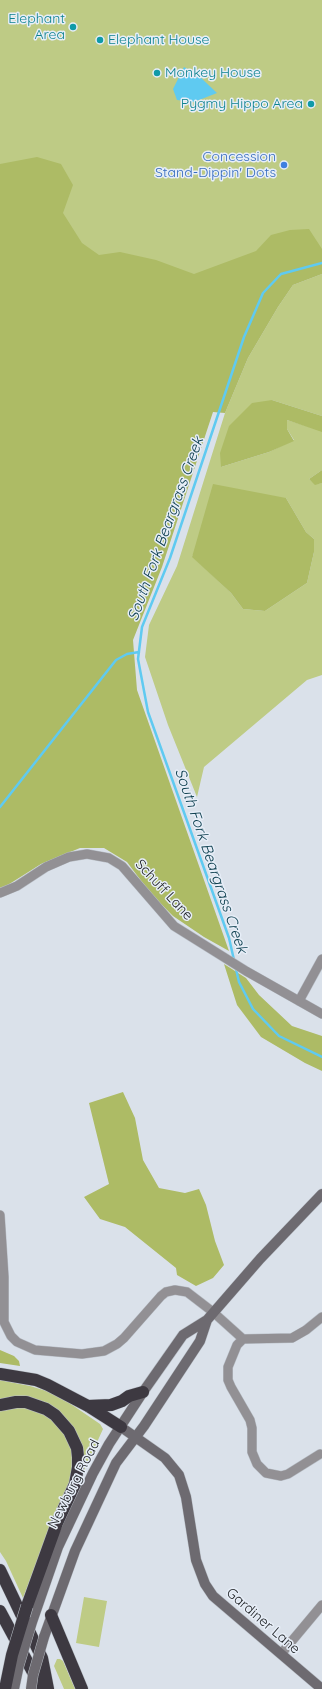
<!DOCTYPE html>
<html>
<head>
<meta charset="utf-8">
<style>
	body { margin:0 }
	canvas { display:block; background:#dae1ea }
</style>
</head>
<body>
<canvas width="322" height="1689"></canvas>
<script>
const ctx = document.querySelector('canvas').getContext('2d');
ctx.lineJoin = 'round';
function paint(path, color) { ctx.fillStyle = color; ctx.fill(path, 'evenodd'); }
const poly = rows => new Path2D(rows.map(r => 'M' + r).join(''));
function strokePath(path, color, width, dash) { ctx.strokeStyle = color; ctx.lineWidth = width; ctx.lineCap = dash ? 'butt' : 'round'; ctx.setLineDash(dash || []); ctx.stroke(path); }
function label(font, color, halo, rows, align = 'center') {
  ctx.font = font + ' Quicksand,sans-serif'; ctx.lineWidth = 3; ctx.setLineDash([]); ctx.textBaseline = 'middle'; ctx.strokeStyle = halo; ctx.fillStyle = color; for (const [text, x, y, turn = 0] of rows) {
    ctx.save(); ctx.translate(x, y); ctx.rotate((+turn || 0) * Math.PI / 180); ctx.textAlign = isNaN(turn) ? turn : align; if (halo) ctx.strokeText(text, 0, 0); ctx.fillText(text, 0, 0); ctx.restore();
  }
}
const green = poly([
	[0,0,322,0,322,249,146,306,0,239],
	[322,274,322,416,272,400,221,467,269,452,294,440,287,429,287,420,322,431,322,470,309,479,315,484,322,483,322,675,307,680,204,767,197,797,168,725,145,657,149,625,177,566,225,413,248,358,278,307,293,285],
	[286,498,306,532,314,539,314,552,307,583,265,611,243,609,231,593,192,556],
	[0,1380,30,1386,50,1392,62,1398,100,1424,103,1429,83,1473,67,1420,0,1400],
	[17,1408,27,1408,45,1415,53,1420,65,1434,72,1450,73,1467,69,1483,58,1506,23,1598,6,1561,0,1552,0,1411],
	[84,1597,107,1601,99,1647,76,1643],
	[57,1659,60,1659,63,1661,75,1689,64,1689,54,1666]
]);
const forest = poly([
	[37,157,61,164,73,185,63,213,82,243,99,255,120,252,156,260,194,274,256,251,271,235,290,230,309,229,322,249,322,274,293,285,278,307,248,358,225,413,213,412,162,567,133,640,137,690,229,951,204,937,173,916,151,894,127,862,104,848,80,848,41,864,3,888,0,889,0,164],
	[272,400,322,416,322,432,287,420,287,429,294,441,269,452,221,467,220,453,229,426,252,403],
	[322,470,322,483,315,485,309,479],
	[213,484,286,498,306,532,314,539,314,552,307,583,265,611,243,609,231,593,192,557],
	[224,964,246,978,259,995,292,1026,322,1036,322,1071,305,1063,261,1037,237,1005],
	[123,1092,135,1118,143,1160,159,1188,185,1193,199,1189,206,1205,215,1241,224,1265,213,1278,196,1286,177,1275,176,1268,125,1227,100,1219,84,1197,109,1184,89,1103],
	[0,1350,14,1356,19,1361,20,1366,0,1363]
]);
const water = poly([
	[184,67,198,75,217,93,194,102,177,100,173,89]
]);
const stream = poly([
	[0,807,116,660,127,654,139,652],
	[234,960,229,938,148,712,138,659,142,627,170,558,244,337,263,293,281,274,322,263],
	[236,969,239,982,253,1009,279,1036,322,1057]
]);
const street = poly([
	[0,893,17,886,46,867,69,857,87,854,109,858,122,866,174,926,246,971,322,1014],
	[299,1001,322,959],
	[0,1215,4,1277,4,1322,11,1336,17,1342,35,1350,82,1354,104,1351,117,1344,124,1338,161,1296,166,1292,175,1290,187,1292,213,1312,243,1339,292,1338,306,1330,322,1317],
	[243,1339,237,1345,228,1367,228,1380,231,1387,250,1420,252,1428,252,1452,257,1464,266,1473,281,1476,288,1474,320,1454],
	[281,1654,322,1605]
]);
const secondary = poly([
	[121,1427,165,1458,179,1475,186,1497,196,1560,205,1584,213,1596,322,1689],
	[32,1622,58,1547,93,1473,109,1444,143,1392,183,1335,207,1320,260,1259,322,1194],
	[44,1637,75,1551,116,1463,144,1426,200,1341,207,1320]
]);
const highway = poly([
	[0,1374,36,1380,48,1385,88,1406,121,1427],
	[0,1405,16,1402,26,1402,46,1409,55,1415,69,1431,77,1448,78,1457,78,1467,75,1484,57,1523,27,1606],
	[88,1406,111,1405,122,1401,129,1396,143,1392],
	[0,1570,42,1658,48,1689],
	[0,1611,42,1689],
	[51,1615,82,1689]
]);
const secondaryBridge = poly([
	[14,1689,19,1665,32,1622],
	[31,1689,33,1675,44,1637]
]);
const highwayBridge = poly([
	[5,1689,12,1655,27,1606]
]);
const markers = [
	[73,27,4,"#0f9aa8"],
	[100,40,4,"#0f9aa8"],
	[157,73,4,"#0f9aa8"],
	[311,104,4,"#0f9aa8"],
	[284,165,4,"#3f7fe0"]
];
const cultureNames = [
	["Elephant",65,19],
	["Area",65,35],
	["Elephant House",108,40,"left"],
	["Monkey House",165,73,"left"],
	["Pygmy Hippo Area",303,104]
];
const shopNames = [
	["Concession",276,157],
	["Stand-Dippin' Dots",276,173]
];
const streetNames = [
	["Schuff Lane",164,890,47],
	["Newburg Road",74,1484,-63],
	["Gardiner Lane",263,1621,41]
];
const waterNames = [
	["South Fork Beargrass Creek",166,529,-70],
	["South Fork Beargrass Creek",211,861,71]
];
paint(green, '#becb85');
paint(forest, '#adbb65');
paint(water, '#5fcaf1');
strokePath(stream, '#5fcaf1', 2.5);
strokePath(street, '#b8bec6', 10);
strokePath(secondary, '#b8bec6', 11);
strokePath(highway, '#b8bec6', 13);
strokePath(street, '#929094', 9);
strokePath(secondary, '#6d6a70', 10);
strokePath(highway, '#3d3941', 12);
strokePath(secondaryBridge, '#b8bec6', 11, []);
strokePath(highwayBridge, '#b8bec6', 13, []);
strokePath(secondaryBridge, '#6d6a70', 10);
strokePath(highwayBridge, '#3d3941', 12);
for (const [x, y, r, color] of markers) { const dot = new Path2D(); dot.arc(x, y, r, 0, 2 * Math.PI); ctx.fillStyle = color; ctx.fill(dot); strokePath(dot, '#e7eef8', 1.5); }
label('14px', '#0d838f', '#e7eef8', cultureNames, 'right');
label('14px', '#366cbe', '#e7eef8', shopNames, 'right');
label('14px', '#1d2023', '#e7eef8', streetNames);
label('italic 15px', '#0f4050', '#e7eef8', waterNames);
</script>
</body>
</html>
